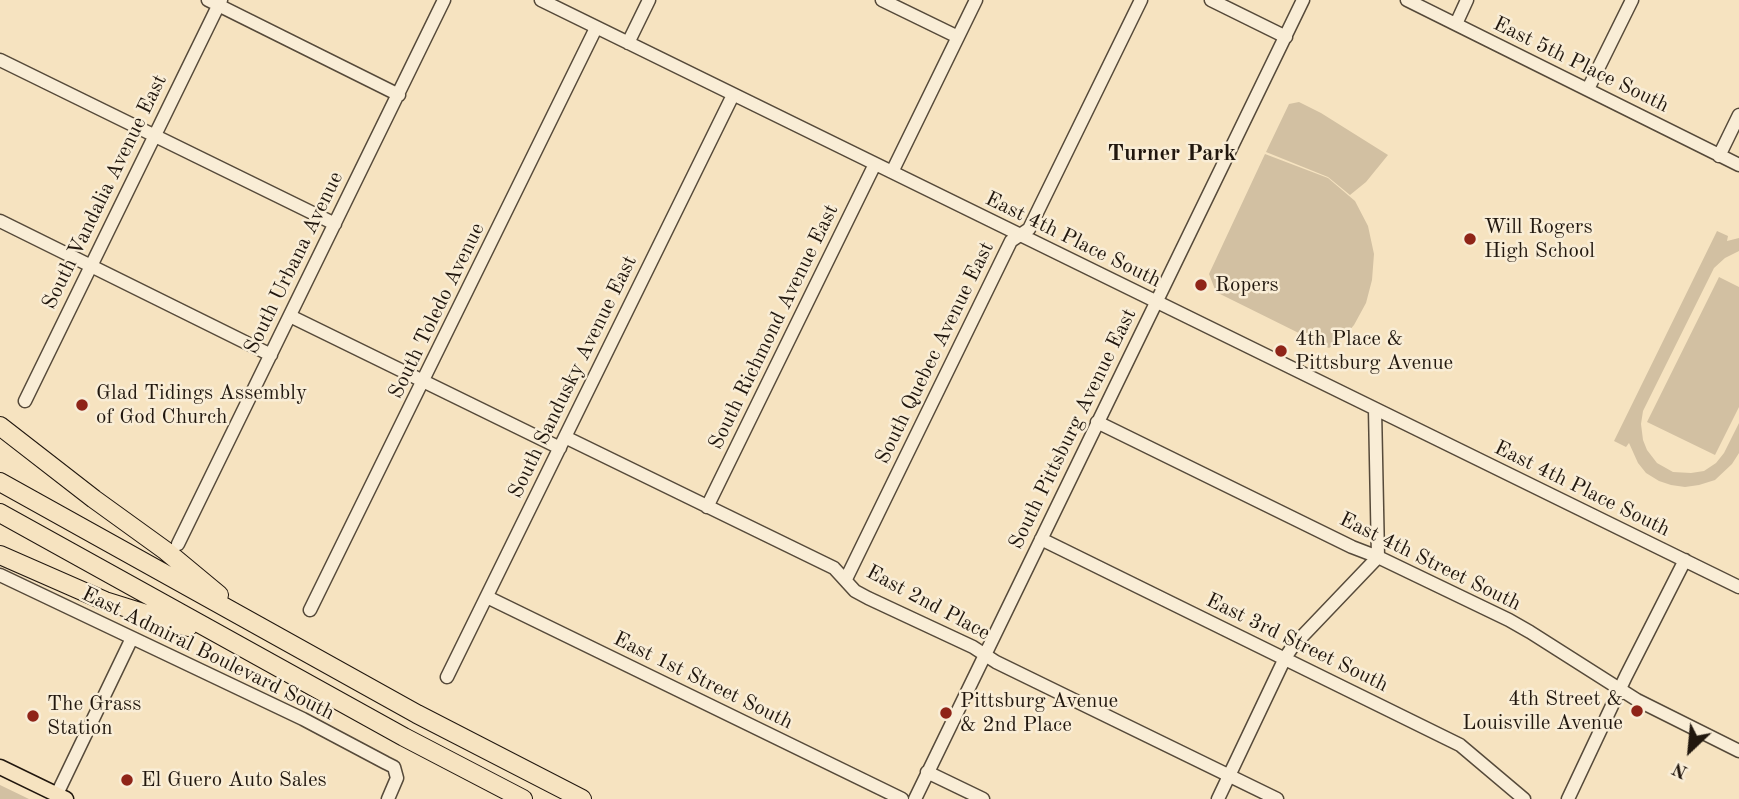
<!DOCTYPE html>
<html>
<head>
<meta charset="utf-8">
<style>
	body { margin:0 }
	#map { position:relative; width:1739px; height:799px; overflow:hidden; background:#f6e3c0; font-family:"Old Standard TT",serif }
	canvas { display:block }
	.north { position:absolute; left:1655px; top:715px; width:70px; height:70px; -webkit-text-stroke:5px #f9edd6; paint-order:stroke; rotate:206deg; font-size:19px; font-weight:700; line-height:28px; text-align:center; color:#21170e }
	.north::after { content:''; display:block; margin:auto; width:24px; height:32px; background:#21170e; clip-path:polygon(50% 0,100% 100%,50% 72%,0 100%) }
</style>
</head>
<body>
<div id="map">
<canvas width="1739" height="799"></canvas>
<div class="north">N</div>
</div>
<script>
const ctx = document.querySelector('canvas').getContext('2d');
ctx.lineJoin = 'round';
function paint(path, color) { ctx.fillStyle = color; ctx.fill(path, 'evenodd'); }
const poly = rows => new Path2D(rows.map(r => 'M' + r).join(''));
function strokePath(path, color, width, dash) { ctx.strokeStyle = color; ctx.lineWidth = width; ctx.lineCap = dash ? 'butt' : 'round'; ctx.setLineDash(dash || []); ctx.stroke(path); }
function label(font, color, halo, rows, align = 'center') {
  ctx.font = font + ' "Old Standard TT",serif'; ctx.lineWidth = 5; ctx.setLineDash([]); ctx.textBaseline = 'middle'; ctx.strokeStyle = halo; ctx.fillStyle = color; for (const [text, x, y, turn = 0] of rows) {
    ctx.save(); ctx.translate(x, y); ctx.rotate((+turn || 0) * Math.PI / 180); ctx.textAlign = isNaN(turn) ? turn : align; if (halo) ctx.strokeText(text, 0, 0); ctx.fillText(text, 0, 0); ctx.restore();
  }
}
const green = poly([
	[1299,102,1321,113,1388,155,1366,182,1350,195,1328,177,1266,152,1289,104],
	[1265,154,1328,178,1355,201,1368,226,1374,254,1372,280,1366,303,1354,325,1343,338,1329,348,1216,292,1209,274],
	[1717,231,1728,236,1727,241,1739,238,1739,251,1725,258,1714,268,1643,411,1641,424,1643,440,1647,450,1657,463,1673,472,1691,473,1704,471,1716,463,1724,453,1739,423,1739,453,1732,464,1715,480,1699,485,1685,487,1671,485,1659,481,1646,473,1638,463,1629,443,1626,447,1614,441],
	[1719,277,1739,287,1739,407,1715,455,1647,422],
	[0,785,29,799,0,799]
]);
const minor = poly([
	[208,0,399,95],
	[541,0,1739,587],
	[882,0,958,37],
	[1211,0,1286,37],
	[1407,0,1739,165],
	[1456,24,1467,0],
	[628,43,649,0],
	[0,60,335,224],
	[1588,89,1632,0],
	[1719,156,1739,115],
	[892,172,976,0],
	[0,221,271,355],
	[290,316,560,448],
	[25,401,221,0],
	[1097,422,1352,547,1378,557,1509,620,1530,632,1637,700,1739,751],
	[565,437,834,568,855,591,868,598,973,647,996,662,1277,799],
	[707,507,875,164],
	[1041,539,1460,745,1524,799],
	[178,544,444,0],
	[0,575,303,719,386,763,394,767,397,778,388,799],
	[846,579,1011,241,1029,229,1141,0],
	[487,597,902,799],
	[310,610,596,28],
	[447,677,733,95],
	[927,772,983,799],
	[57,794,132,638],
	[915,799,1303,0],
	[1218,799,1285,658,1293,646,1378,557,1375,409],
	[1568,799,1626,676,1685,560]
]);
const major = poly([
	[0,767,66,799]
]);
const highway = poly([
	[0,426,94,499,166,551,219,595],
	[0,482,417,714,582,799],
	[0,513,404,737,523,799],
	[0,555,105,601,188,627]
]);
const markers = [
	[1470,239,7,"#8f2418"],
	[1201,285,7,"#8f2418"],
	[1281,351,7,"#8f2418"],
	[82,405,7,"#8f2418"],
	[1637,711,7,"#8f2418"],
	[946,713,7,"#8f2418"],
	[33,716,7,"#8f2418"],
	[127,780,7,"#8f2418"]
];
const streetNames = [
	["East 5th Place South",1581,65,26],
	["South Vandalia Avenue East",105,192,-64],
	["East 4th Place South",1073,240,26],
	["South Urbana Avenue",294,263,-64],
	["South Toledo Avenue",437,311,-64],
	["South Richmond Avenue East",774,327,-64],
	["South Quebec Avenue East",935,353,-64],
	["South Sandusky Avenue East",573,377,-64],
	["South Pittsburg Avenue East",1073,429,-64],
	["East 4th Place South",1582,489,26],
	["East 4th Street South",1430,562,26],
	["East 2nd Place",928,603,28],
	["East 3rd Street South",1297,643,26],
	["East Admiral Boulevard South",208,654,26],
	["East 1st Street South",703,681,26]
];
const poiNames = [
	["Will Rogers",1484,227],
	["High School",1484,251],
	["Ropers",1215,285],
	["4th Place &",1295,339],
	["Pittsburg Avenue",1295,363],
	["Glad Tidings Assembly",96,393],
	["of God Church",96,417],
	["4th Street &",1623,699,"right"],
	["Louisville Avenue",1623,723,"right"],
	["Pittsburg Avenue",960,701],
	["& 2nd Place",960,725],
	["The Grass",47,704],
	["Station",47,728],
	["El Guero Auto Sales",141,780]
];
const neighbourhoodNames = [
	["Turner Park",1172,154]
];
paint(green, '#d2c0a2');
strokePath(minor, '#564a3a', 15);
strokePath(major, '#21170e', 17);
strokePath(highway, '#21170e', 20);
strokePath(minor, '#f9edd6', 12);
strokePath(major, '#f6e3c0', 14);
strokePath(highway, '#f6e3c0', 18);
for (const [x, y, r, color] of markers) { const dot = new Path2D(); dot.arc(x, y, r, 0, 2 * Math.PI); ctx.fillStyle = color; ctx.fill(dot); strokePath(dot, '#f9edd6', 2.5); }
label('21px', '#21170e', '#f9edd6', streetNames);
label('21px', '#21170e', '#f9edd6', poiNames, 'left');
label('bold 23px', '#21170e', '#f9edd6', neighbourhoodNames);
</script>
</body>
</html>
